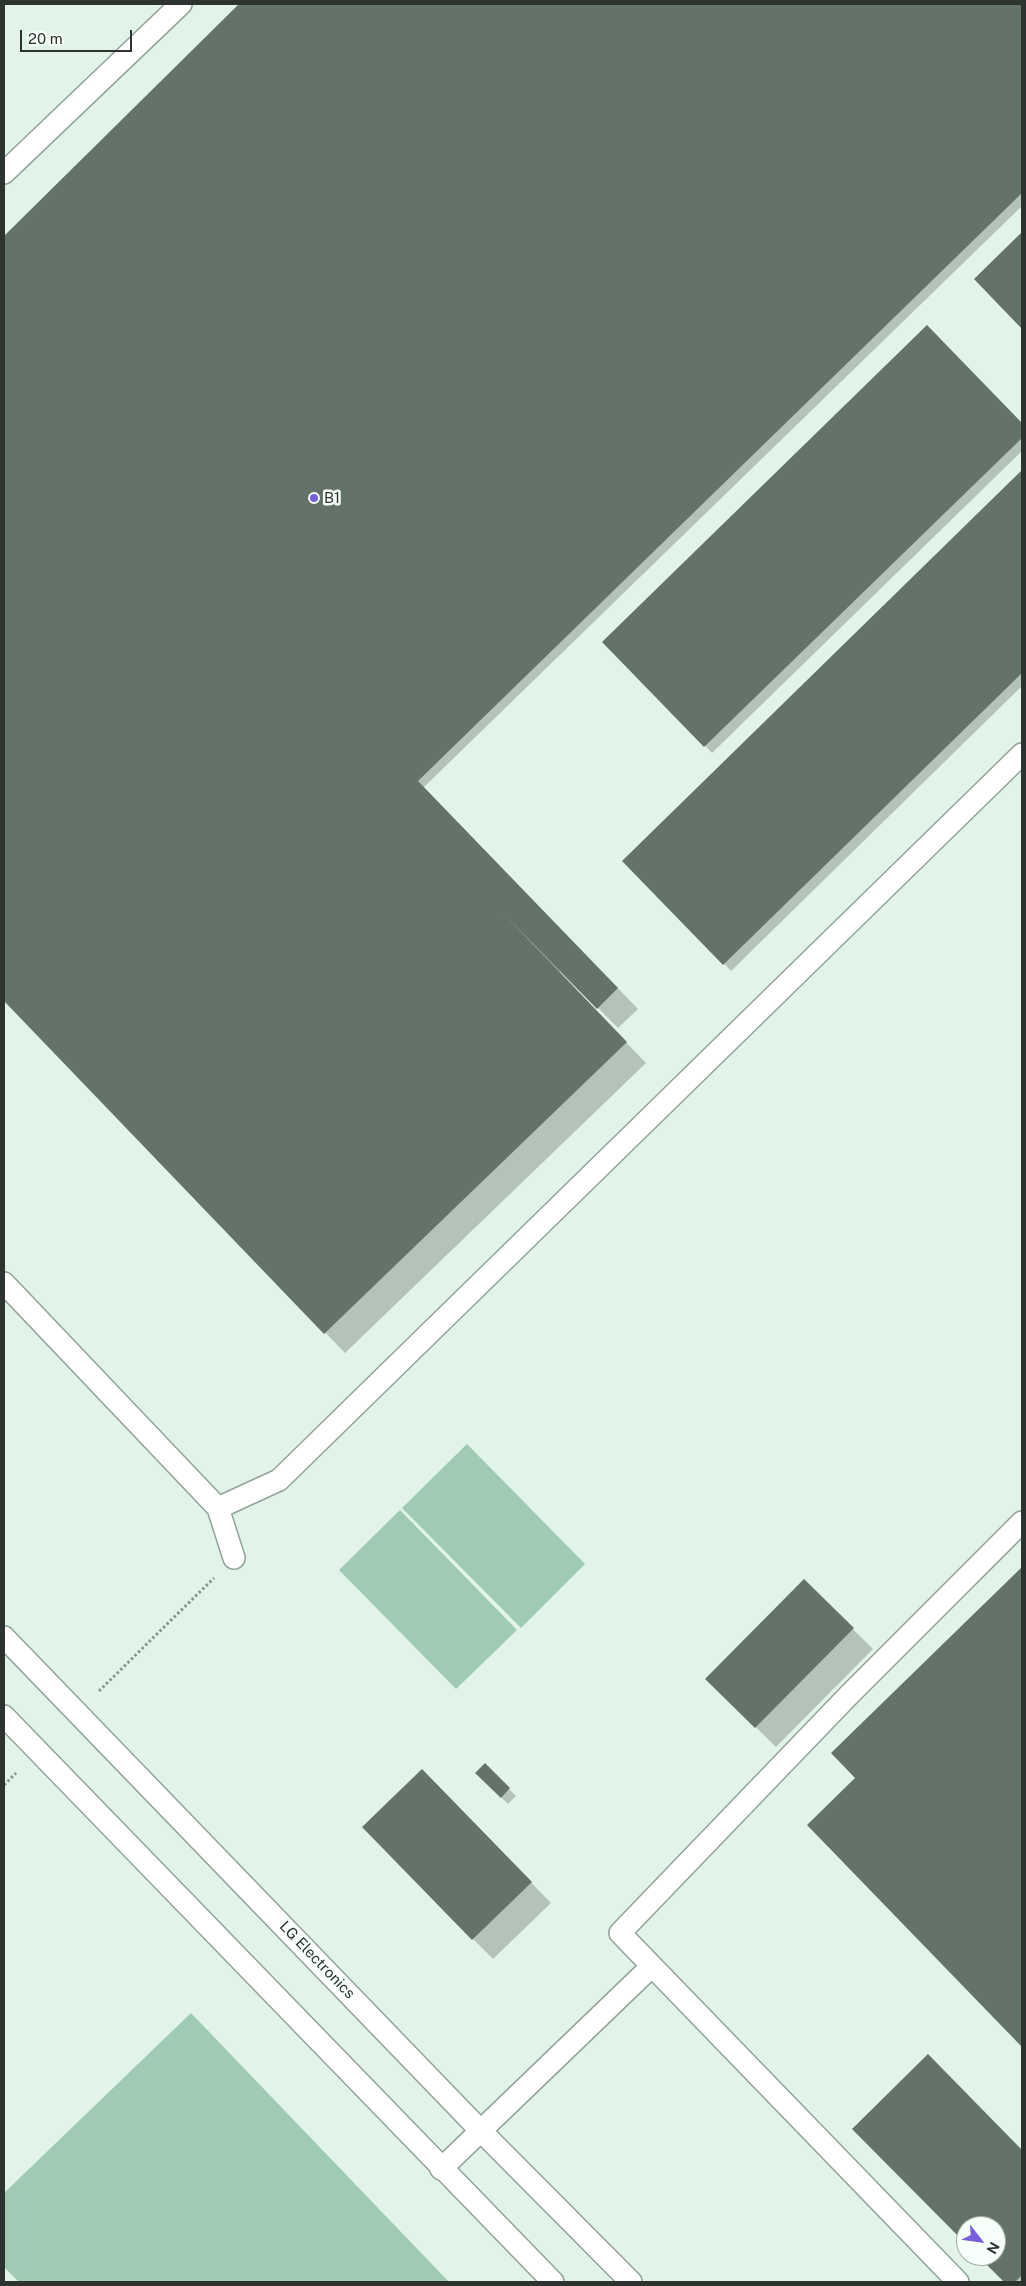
<!DOCTYPE html>
<html>
<head>
<meta charset="utf-8">
<style>
	body { margin:0 }
	#map { position:relative; width:1026px; height:2286px; overflow:hidden; background:#e2f4e9; font-family:"Public Sans",sans-serif }
	canvas { display:block }
	.frame { position:absolute; inset:0; border:5px solid #2d3430; pointer-events:none }
	.north { position:absolute; left:956px; top:2216px; width:50px; height:50px; box-sizing:border-box; background:#f7fffa; border:1px solid #a6aea9; border-radius:50%; rotate:120deg; font-size:14px; font-weight:700; line-height:20px; text-align:center; color:#2d3430 }
	.north::after { content:''; display:block; margin:auto; width:18px; height:22px; background:#7860db; clip-path:polygon(50% 0,100% 100%,50% 72%,0 100%) }
	.scale { position:absolute; left:20px; top:30px; width:112px; height:22px; box-sizing:border-box; border:2px solid #2d3430; border-top:0; padding-left:6px; font-size:15px; line-height:18px; white-space:nowrap; color:#2d3430; -webkit-text-stroke:4px #f7fffa; paint-order:stroke }
</style>
</head>
<body>
<div id="map">
<canvas width="1026" height="2286"></canvas>
<div class="frame"></div>
<div class="north">N</div>
<div class="scale">20 m</div>
</div>
<script>
const ctx = document.querySelector('canvas').getContext('2d');
ctx.lineJoin = 'round';
function paint(path, color) { ctx.fillStyle = color; ctx.fill(path, 'evenodd'); }
const poly = rows => new Path2D(rows.map(r => 'M' + r).join(''));
function strokePath(path, color, width, dash) { ctx.strokeStyle = color; ctx.lineWidth = width; ctx.lineCap = dash ? 'butt' : 'round'; ctx.setLineDash(dash || []); ctx.stroke(path); }
function label(font, color, halo, rows, align = 'center') {
  ctx.font = font + ' "Public Sans",sans-serif'; ctx.lineWidth = 5; ctx.setLineDash([]); ctx.textBaseline = 'middle'; ctx.strokeStyle = halo; ctx.fillStyle = color; for (const [text, x, y, turn = 0] of rows) {
    ctx.save(); ctx.translate(x, y); ctx.rotate((+turn || 0) * Math.PI / 180); ctx.textAlign = isNaN(turn) ? turn : align; if (halo) ctx.strokeText(text, 0, 0); ctx.fillText(text, 0, 0); ctx.restore();
  }
}
const green = poly([
	[467,1444,585,1564,521,1628,402,1508],
	[400,1510,517,1630,456,1689,339,1570],
	[191,2013,449,2282,19,2282,4,2267,4,2193]
]);
const shadow = poly([
	[241,4,1022,4,1022,206,423,788,638,1009,618,1028,561,971,559,973,646,1063,345,1353,4,999,4,238],
	[1022,233,1022,328,975,279],
	[927,327,1022,425,1022,451,712,753,604,642],
	[1022,471,1022,686,731,971,624,861],
	[1022,1569,1022,2045,808,1825,857,1778,833,1753],
	[804,1581,873,1649,776,1747,707,1679],
	[485,1765,516,1796,508,1804,477,1773],
	[442,1791,551,1903,493,1959,473,1939],
	[928,2056,1022,2151,1022,2282,1006,2282,980,2256,996,2256,996,2226,966,2226,966,2242]
]);
const building = poly([
	[239,4,1022,4,1022,193,418,781,618,988,597,1009,500,910,627,1042,324,1334,4,1001,4,236],
	[1022,232,1022,329,974,279],
	[927,325,1022,423,1022,438,704,747,602,642],
	[1022,470,1022,673,723,965,622,861],
	[1022,1567,1022,2047,807,1825,855,1778,831,1753],
	[804,1579,854,1628,755,1728,705,1679],
	[485,1763,510,1788,501,1798,475,1773],
	[422,1769,532,1882,472,1940,362,1827],
	[928,2054,1022,2150,1022,2275,1015,2282,1004,2282,978,2256,996,2256,996,2226,966,2226,966,2244,852,2129]
]);
const path = poly([
	[99,1691,214,1578],
	[4,1785,16,1773]
]);
const lane = poly([
	[4,173,181,4],
	[4,1283,218,1508,279,1480,1022,754],
	[218,1508,234,1558],
	[4,1637,481,2131,631,2282],
	[4,1716,553,2282],
	[441,2169,652,1966],
	[958,2282,620,1933,849,1695,1022,1522]
]);
const markers = [
	[314,498,5,"#7860db"]
];
const poiNames = [
	["B1",324,498]
];
const streetNames = [
	["LG Electronics",317,1960,46]
];
paint(green, '#9ecbb1');
paint(shadow, '#0003');
paint(building, '#637369');
strokePath(lane, '#92a399', 24);
strokePath(path, '#88958d', 3, [2.5, 2.5]);
strokePath(lane, '#fff', 21);
for (const [x, y, r, color] of markers) { const dot = new Path2D(); dot.arc(x, y, r, 0, 2 * Math.PI); ctx.fillStyle = color; ctx.fill(dot); strokePath(dot, '#f7fffa', 2); }
label('15px', '#2d3430', '#f7fffa', poiNames, 'left');
label('15px', '#2d3430', '#f7fffa', streetNames);
</script>
</body>
</html>
